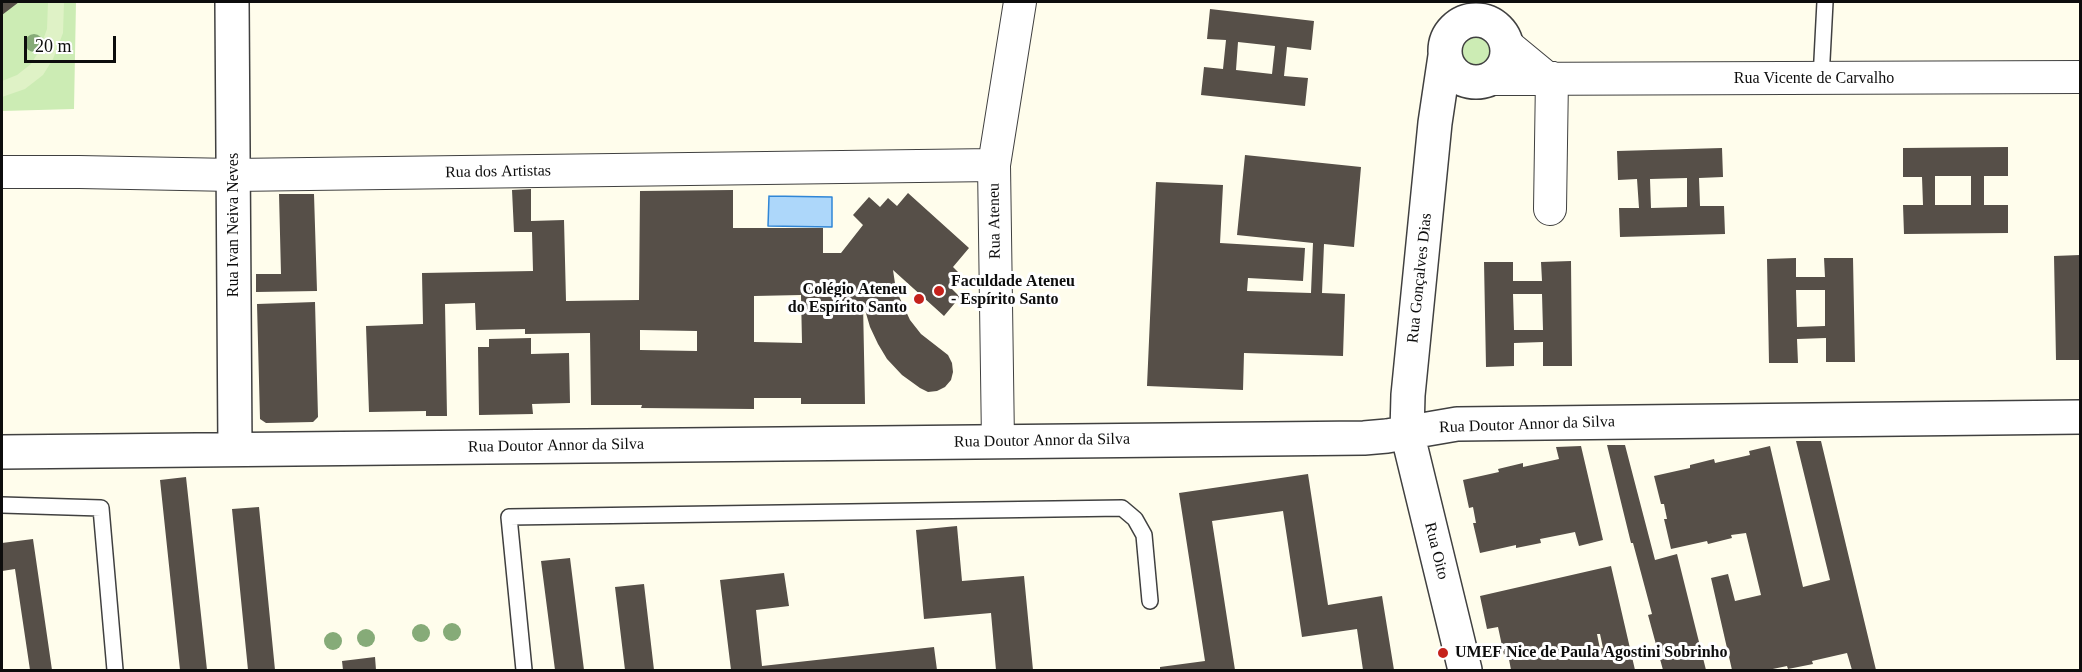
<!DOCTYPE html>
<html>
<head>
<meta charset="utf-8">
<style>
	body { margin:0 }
	#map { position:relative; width:2082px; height:672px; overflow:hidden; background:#fffdec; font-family:"Times New Roman",serif }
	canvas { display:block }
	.frame { position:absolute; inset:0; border:3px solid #0d0d0d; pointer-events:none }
	.scale { position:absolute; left:24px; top:36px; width:92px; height:27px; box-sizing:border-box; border:3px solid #0d0d0d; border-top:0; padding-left:8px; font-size:18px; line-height:21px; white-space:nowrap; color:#0d0d0d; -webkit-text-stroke:4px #fff; paint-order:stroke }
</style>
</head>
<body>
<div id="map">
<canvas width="2082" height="672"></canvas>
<div class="frame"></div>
<div class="scale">20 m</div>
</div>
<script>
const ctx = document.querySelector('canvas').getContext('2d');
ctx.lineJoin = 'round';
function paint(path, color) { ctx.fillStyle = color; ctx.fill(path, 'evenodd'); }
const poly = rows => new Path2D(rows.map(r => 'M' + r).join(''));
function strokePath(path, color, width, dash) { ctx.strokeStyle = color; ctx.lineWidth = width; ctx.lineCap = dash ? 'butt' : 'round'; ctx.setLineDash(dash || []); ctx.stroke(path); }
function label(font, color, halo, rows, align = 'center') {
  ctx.font = font + ' "Times New Roman",serif'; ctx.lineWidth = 6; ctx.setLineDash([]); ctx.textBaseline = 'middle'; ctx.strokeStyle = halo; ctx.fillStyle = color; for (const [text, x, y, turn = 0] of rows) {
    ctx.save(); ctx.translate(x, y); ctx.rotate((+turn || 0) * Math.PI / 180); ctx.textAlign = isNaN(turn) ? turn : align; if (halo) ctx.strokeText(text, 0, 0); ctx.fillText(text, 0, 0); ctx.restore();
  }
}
const green = poly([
	[2,2,76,2,74,109,2,111],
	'1459 47a19 19 0 1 1 38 0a19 19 0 1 1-38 0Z'
]);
const pitch = poly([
	[48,2,64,2,63,33,53,59,43,75,25,89,2,97,2,81,17,75,31,64,39,51,47,29]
]);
const water = poly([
	[769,196,832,197,832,227,768,226,769,196]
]);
const building = poly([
	[2,2,19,2,2,15],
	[1210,9,1314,21,1311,50,1287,47,1284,76,1308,78,1305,106,1201,95,1204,67,1223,69,1226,40,1207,39],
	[1238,42,1275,46,1272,74,1236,70],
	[2008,147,2008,176,1984,176,1984,205,2008,205,2008,233,1904,234,1903,205,1923,205,1922,177,1903,177,1903,148],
	[1935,176,1971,176,1971,205,1935,205],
	[1722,148,1723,177,1699,178,1700,206,1724,206,1725,234,1620,237,1619,208,1639,208,1637,179,1618,180,1617,151],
	[1687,178,1687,207,1651,208,1650,179],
	[1245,155,1361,167,1354,247,1324,244,1322,293,1345,294,1343,356,1244,353,1243,390,1147,386,1156,182,1223,185,1220,243,1305,248,1303,281,1248,278,1247,291,1311,293,1313,243,1237,235],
	[531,189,531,221,564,220,566,301,639,300,640,191,733,190,733,228,823,228,823,253,841,253,863,225,853,215,869,197,880,207,888,198,897,206,908,193,969,248,953,267,961,275,950,287,960,297,944,316,893,270,896,290,910,320,921,334,948,355,952,363,953,372,951,380,945,387,937,391,928,392,920,388,902,375,887,359,878,344,870,327,863,303,865,404,801,404,801,398,754,398,754,409,641,408,642,405,591,405,590,333,525,334,525,329,476,330,475,303,445,304,447,416,426,416,426,411,369,412,366,326,423,324,422,273,533,271,532,232,514,232,512,190],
	[801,295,802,343,754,342,754,296],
	[640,330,697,331,697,351,640,350],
	[279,194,314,194,317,291,256,292,256,274,281,274],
	[2080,255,2080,360,2056,360,2054,256],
	[1796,258,1796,277,1825,277,1824,258,1853,258,1855,362,1826,362,1826,338,1797,339,1798,363,1769,363,1767,259],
	[1796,290,1825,290,1825,326,1797,327],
	[1571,261,1572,366,1543,366,1543,342,1514,343,1514,366,1486,367,1484,262,1513,262,1513,281,1542,281,1541,262],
	[1513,294,1542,294,1543,330,1514,330],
	[315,302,318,417,313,422,266,423,260,419,257,304],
	[531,338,531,354,569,353,570,403,532,404,533,414,479,415,478,347,489,347,489,339],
	[1796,441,1821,441,1876,670,1852,670,1847,653,1812,661,1813,664,1788,669,1787,666,1768,670,1732,670,1711,578,1728,574,1735,601,1761,595,1746,533,1731,535,1732,538,1708,544,1707,541,1671,549,1664,519,1667,519,1664,504,1661,504,1654,476,1690,468,1690,465,1714,459,1715,463,1750,455,1749,451,1770,446,1803,587,1830,580],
	[1607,445,1625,445,1655,560,1677,554,1706,670,1663,670,1648,615,1652,614,1633,543,1631,543],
	[1581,446,1603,540,1579,546,1575,532,1540,539,1541,543,1516,548,1516,545,1480,553,1473,523,1476,523,1473,507,1469,508,1463,480,1499,472,1498,469,1523,463,1523,467,1559,459,1556,447],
	[1308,474,1328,605,1382,596,1394,670,1363,670,1357,629,1302,637,1283,511,1212,521,1235,670,1160,670,1160,667,1205,661,1179,493],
	[186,477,207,670,180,670,160,480],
	[259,507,275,670,248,670,232,509],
	[957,526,962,581,1024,576,1033,670,996,670,991,613,924,619,916,530],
	[33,539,52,670,30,670,15,569,2,571,2,543],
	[570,558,584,670,555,670,541,561],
	[1611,566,1635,670,1511,670,1508,654,1504,655,1498,627,1487,629,1480,596],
	[1597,634,1600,634,1603,648,1600,649],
	[784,573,789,606,756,610,762,666,934,647,937,670,731,670,720,580],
	[644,584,654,670,625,670,615,587],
	[375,657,376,670,343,670,342,661]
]);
const service = poly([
	[1821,79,1825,2],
	[2,505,101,508,115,670],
	[524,670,509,517,1122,508,1135,519,1144,535,1150,601]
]);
const minor = poly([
	[1507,45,1547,78],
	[1491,79,2080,77],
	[2,172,79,172,233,175,994,165],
	[1550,209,1552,78],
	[998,442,994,165,1020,2]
]);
const tertiary = poly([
	[232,2,235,449],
	'1445 51a31 31 0 1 1 62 0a31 31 0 1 1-62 0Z',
	[1445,56,1435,123,1408,395,1407,432,1465,670],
	[2,452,1364,438,1387,436,1457,424,2080,417]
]);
const trees = [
	[34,43],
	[452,632],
	[421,633],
	[366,638],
	[333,641]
];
const markers = [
	[939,291,6,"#c5221c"],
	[919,299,6,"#c5221c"],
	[1443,653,6,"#c5221c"]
];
const streetNames = [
	["Rua Vicente de Carvalho",1814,79],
	["Rua dos Artistas",498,172,-1],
	["Rua Ateneu",995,221,-91],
	["Rua Ivan Neiva Neves",234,225,-90],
	["Rua Gonçalves Dias",1420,278,-84],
	["Rua Doutor Annor da Silva",1527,425,-2],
	["Rua Doutor Annor da Silva",1042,441,-1],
	["Rua Doutor Annor da Silva",556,446,-1],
	["Rua Oito",1436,551,76]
];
const poiNames = [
	["Faculdade Ateneu",951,282],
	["- Espírito Santo",951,300],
	["Colégio Ateneu",907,290,"right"],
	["do Espírito Santo",907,308,"right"],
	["UMEF Nice de Paula Agostini Sobrinho",1455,653]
];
paint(green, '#ccecb4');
paint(pitch, '#dff2c6');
paint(water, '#add7fa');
strokePath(water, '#3086d6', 1.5);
paint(building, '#564f48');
strokePath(service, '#404040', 18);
strokePath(minor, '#404040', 34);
strokePath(tertiary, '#404040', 36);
strokePath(service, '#fff', 15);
strokePath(minor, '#fff', 32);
strokePath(tertiary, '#fff', 33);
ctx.fillStyle = '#86ab78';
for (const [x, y] of trees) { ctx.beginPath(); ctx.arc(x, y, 9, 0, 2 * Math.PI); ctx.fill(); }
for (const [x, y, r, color] of markers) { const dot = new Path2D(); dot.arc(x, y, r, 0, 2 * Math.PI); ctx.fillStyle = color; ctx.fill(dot); strokePath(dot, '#fff', 2); }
label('16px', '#0d0d0d', '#fff', streetNames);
label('bold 16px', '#0d0d0d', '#fff', poiNames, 'left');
</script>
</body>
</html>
